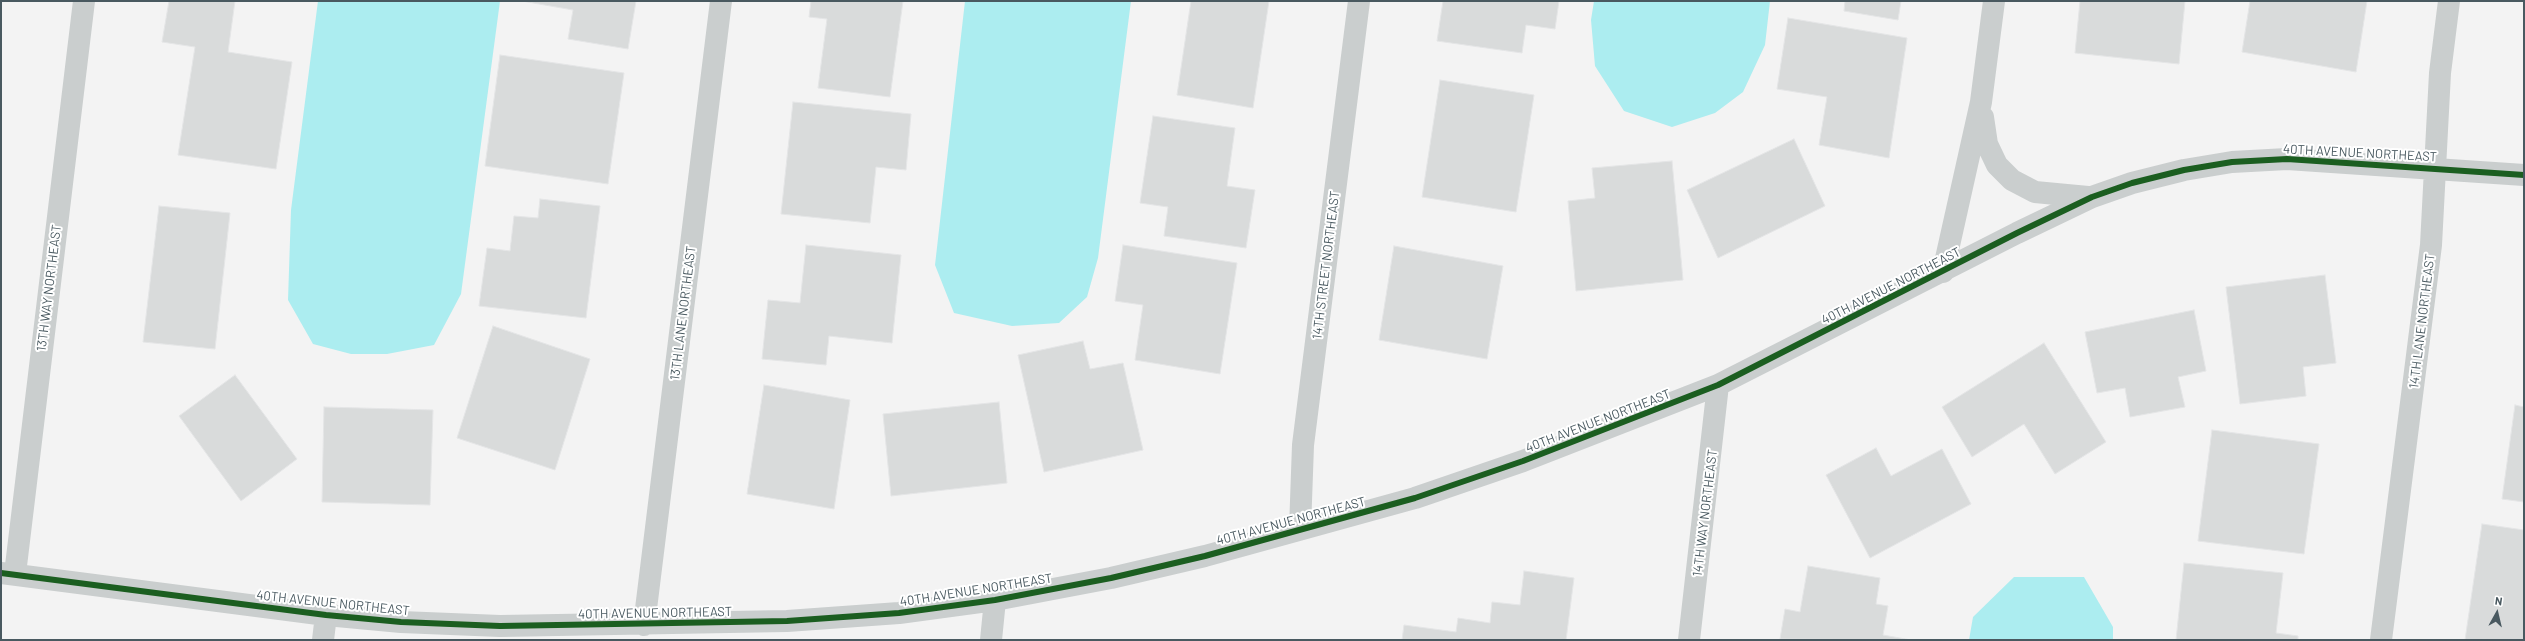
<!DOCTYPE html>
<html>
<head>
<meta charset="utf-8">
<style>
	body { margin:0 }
	#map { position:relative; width:2525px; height:641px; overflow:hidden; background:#f3f3f3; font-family:Barlow,sans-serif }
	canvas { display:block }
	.frame { position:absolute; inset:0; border:2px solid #495960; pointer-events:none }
	.north { position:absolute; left:2477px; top:593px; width:40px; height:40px; -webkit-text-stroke:3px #fff; paint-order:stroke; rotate:8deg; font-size:11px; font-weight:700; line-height:16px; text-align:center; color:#495960 }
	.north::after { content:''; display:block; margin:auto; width:14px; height:18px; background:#495960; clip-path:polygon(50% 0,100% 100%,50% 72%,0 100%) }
</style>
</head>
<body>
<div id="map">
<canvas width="2525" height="641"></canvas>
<div class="frame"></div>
<div class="north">N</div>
</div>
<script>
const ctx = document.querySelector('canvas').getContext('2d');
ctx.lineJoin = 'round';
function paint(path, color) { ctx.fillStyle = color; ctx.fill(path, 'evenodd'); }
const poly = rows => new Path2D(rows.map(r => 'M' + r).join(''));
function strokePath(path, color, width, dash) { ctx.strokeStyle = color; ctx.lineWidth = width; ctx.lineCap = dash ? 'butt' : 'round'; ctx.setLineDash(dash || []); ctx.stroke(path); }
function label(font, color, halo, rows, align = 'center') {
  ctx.font = font + ' Barlow,sans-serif'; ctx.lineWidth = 4; ctx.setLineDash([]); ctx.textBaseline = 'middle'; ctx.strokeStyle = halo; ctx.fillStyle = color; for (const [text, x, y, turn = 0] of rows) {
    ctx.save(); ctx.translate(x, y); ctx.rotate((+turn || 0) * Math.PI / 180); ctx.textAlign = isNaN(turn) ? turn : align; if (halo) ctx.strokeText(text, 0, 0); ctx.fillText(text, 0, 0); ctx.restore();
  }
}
const water = poly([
	[318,1,500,1,461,294,434,345,387,354,351,354,313,344,288,300,291,210],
	[965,1,1131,1,1098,258,1087,297,1059,323,1012,326,954,313,935,265],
	[1594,1,1770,1,1765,45,1743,92,1715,113,1672,127,1624,111,1595,66,1591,20],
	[2014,577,2084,577,2113,627,2113,640,1969,640,1973,617]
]);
const building = poly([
	[169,1,235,1,228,52,292,62,276,169,178,155,195,47,162,42,169,1],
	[522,1,636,1,628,49,568,39,573,10,522,1],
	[811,1,903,1,890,97,818,88,827,19,809,17,811,1],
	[1191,1,1269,1,1253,108,1177,95,1191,1],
	[1443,1,1559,1,1555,29,1526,25,1522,53,1437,41,1443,1],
	[1845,1,1901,1,1898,20,1844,11,1845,1],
	[2080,1,2185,1,2179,64,2075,53,2080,1],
	[2250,1,2367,1,2356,72,2242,52,2250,1],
	[1788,18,1907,38,1889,158,1819,145,1827,97,1777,89,1788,18],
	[500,55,624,73,608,184,485,166,500,55],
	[1440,80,1534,95,1516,212,1422,197,1440,80],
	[793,102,911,114,906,170,876,167,870,223,781,214,793,102],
	[1153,116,1235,128,1227,186,1255,190,1246,248,1164,236,1168,207,1140,203,1153,116],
	[1794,139,1825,206,1718,258,1687,190,1794,139],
	[1672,161,1683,280,1576,291,1568,201,1595,198,1592,168,1672,161],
	[540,199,600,206,586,318,479,306,487,248,510,251,514,216,538,218,540,199],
	[159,206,230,213,215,349,143,342,159,206],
	[806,245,901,255,892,343,829,336,826,365,762,359,768,300,800,303,806,245],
	[1123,245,1237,263,1220,374,1135,360,1143,305,1115,301,1123,245],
	[1394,246,1503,266,1487,359,1379,340,1394,246],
	[2325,275,2336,363,2303,367,2306,396,2240,404,2226,287,2325,275],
	[2194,310,2206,371,2178,377,2185,407,2130,417,2125,388,2097,393,2085,332,2194,310],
	[493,326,590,359,555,470,457,438,493,326],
	[1083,341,1090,369,1123,363,1143,450,1044,472,1018,355,1083,341],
	[2044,343,2106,442,2055,474,2024,424,1972,457,1942,407,2044,343],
	[235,375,297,459,241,501,179,416,235,375],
	[764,385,850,400,834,509,747,494,764,385],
	[999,402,1007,483,891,496,883,414,999,402],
	[2515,405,2524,407,2524,502,2502,499,2515,405],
	[324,407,433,410,430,505,322,502,324,407],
	[2212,430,2319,444,2304,554,2198,541,2212,430],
	[1876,448,1891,476,1942,449,1971,504,1870,558,1826,475,1876,448],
	[2482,524,2524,530,2524,640,2465,640,2482,524],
	[2184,563,2283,573,2276,633,2298,636,2298,640,2176,640,2184,563],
	[1808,566,1880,578,1876,604,1888,606,1883,635,1911,640,1780,639,1785,609,1800,612,1808,566],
	[1524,571,1574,578,1566,640,1402,640,1404,625,1456,632,1458,618,1490,623,1492,602,1520,605,1524,571]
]);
const minor = poly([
	[1983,117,1987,144,1997,165,2012,180,2035,192,2088,197],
	[1943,272,1981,102,1994,1],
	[1300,529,1303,445,1359,1],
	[1,573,326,615,401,622,500,626,787,621,899,613,995,600,1111,578,1205,556,1415,498,1523,461,1718,385,2017,233,2092,197,2132,183,2184,170,2232,162,2287,159,2524,175],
	[15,574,84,1],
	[644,625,721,1],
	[323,640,326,615],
	[991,640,995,600],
	[1689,640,1718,385],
	[2381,640,2431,245,2440,73,2449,1]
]);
const cycleway = poly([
	[1,573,326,615,401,622,500,626,787,621,899,613,995,600,1111,578,1205,556,1415,498,1523,461,1718,385,2017,233,2092,197,2132,183,2184,170,2232,162,2287,159,2524,175]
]);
const streetNames = [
	["40TH AVENUE NORTHEAST",2360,153,3],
	["14TH STREET NORTHEAST",1326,265,-83],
	["40TH AVENUE NORTHEAST",1891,286,-27],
	["13TH WAY NORTHEAST",49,288,-83],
	["13TH LANE NORTHEAST",683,313,-83],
	["14TH LANE NORTHEAST",2422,321,-83],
	["40TH AVENUE NORTHEAST",1598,421,-21],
	["14TH WAY NORTHEAST",1705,513,-83],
	["40TH AVENUE NORTHEAST",1291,521,-15],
	["40TH AVENUE NORTHEAST",976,590,-9],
	["40TH AVENUE NORTHEAST",333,603,6],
	["40TH AVENUE NORTHEAST",655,613,-1]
];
paint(water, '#acedf0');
paint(building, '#d9dbdb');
strokePath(building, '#e4e5e6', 1);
strokePath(minor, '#cacece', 22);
strokePath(cycleway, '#1b5e20', 6);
label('13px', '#495960', '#fff', streetNames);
</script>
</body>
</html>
